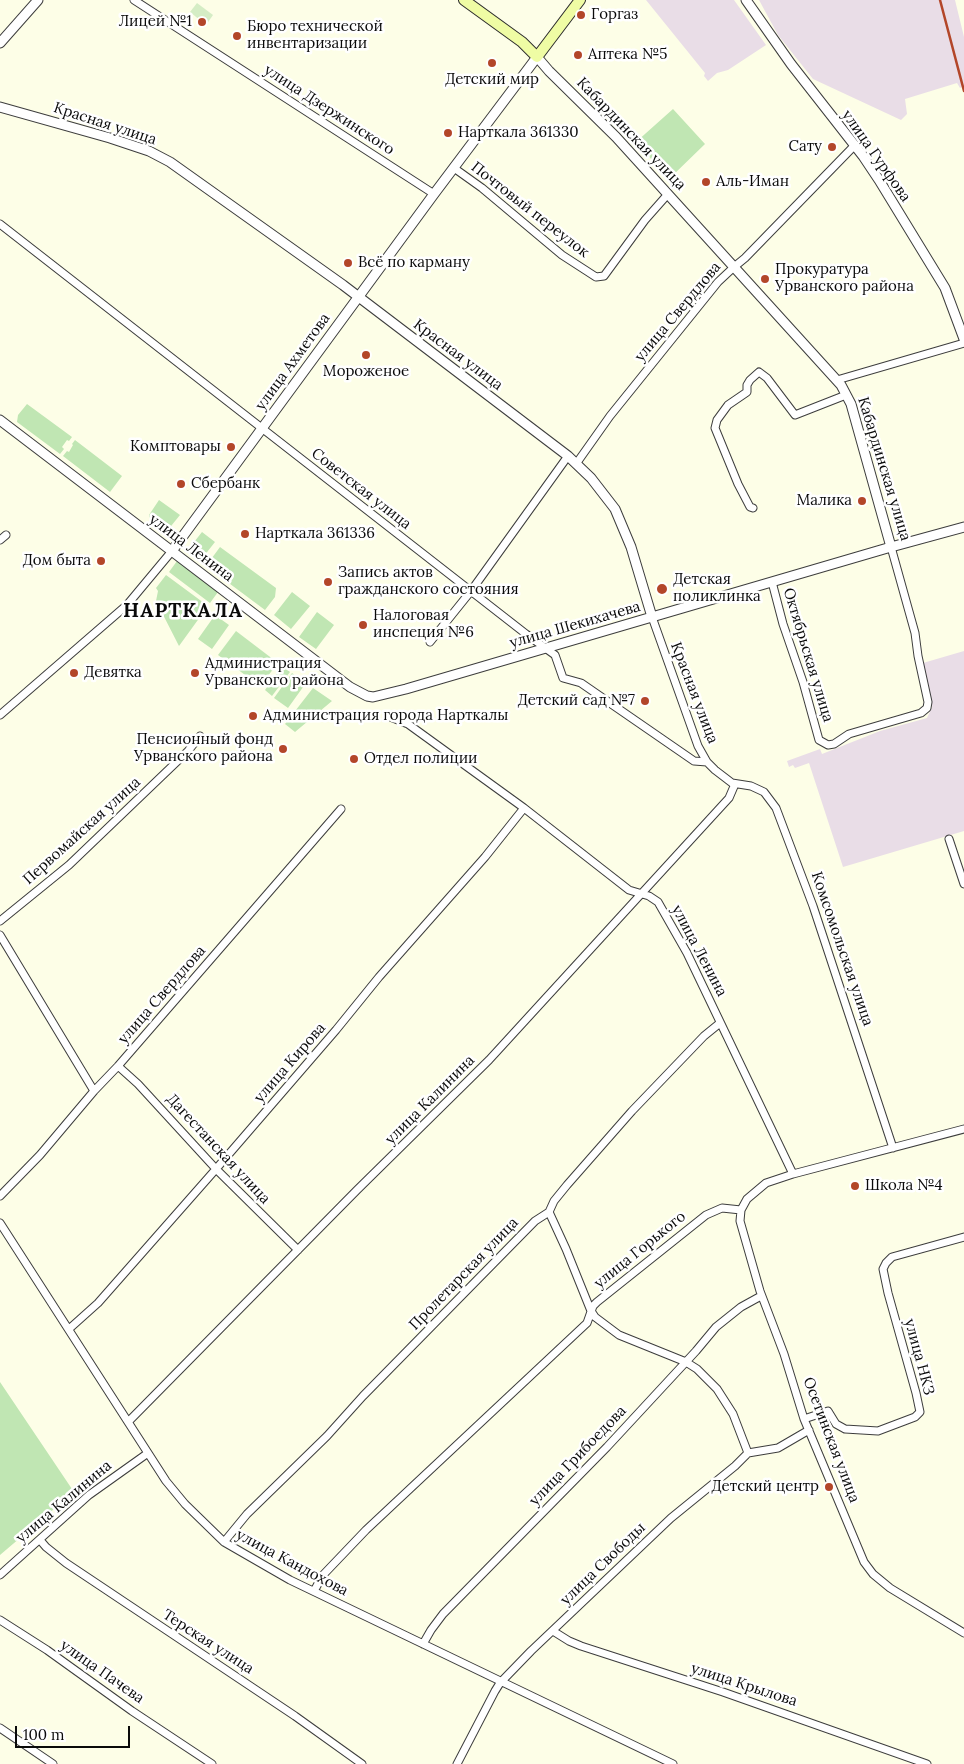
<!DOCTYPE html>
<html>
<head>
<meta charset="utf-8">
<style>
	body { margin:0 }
	#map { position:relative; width:964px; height:1764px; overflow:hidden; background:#fdfee7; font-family:Lora,serif }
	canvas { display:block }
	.scale { position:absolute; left:15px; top:1726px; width:115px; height:22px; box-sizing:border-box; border:2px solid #0a0a0a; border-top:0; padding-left:6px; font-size:15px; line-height:18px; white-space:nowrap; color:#0a0a0a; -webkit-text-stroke:4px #fff; paint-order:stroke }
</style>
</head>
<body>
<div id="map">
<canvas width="964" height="1764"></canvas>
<div class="scale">100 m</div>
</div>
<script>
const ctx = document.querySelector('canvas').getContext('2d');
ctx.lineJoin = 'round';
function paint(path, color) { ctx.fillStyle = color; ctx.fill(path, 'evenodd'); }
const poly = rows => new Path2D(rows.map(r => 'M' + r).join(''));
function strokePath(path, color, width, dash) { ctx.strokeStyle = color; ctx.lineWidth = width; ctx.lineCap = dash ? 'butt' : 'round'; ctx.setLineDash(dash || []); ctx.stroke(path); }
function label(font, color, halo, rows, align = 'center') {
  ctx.font = font + ' Lora,serif'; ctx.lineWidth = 5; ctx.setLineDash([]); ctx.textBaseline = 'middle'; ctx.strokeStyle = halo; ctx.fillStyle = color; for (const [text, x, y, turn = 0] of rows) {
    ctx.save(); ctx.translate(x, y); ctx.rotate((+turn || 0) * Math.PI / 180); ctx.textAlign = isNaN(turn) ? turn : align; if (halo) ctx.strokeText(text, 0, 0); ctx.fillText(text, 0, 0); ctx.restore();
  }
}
const industrial = poly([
	[646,0,734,0,766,45,728,70,717,73,708,81,704,76,705,73],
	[759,0,955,0,964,37,964,86,960,88,957,83,905,99,907,114,901,120,813,79,778,35],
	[964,651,964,831,843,867,809,763,795,768,793,765,789,767,787,761,820,749,822,754,880,731,927,718,932,707,923,663]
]);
const green = poly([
	[673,109,705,144,669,179,636,142],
	[27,404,72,437,69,441,67,440,62,447,64,449,60,454,17,422,18,415],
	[75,440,122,476,110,492,63,456,67,451,69,452,73,445,72,444],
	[159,500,180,515,167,531,150,518,149,515],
	[202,532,215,542,200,561,187,551],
	[220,547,276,588,275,597,265,610,206,566],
	[177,561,218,592,210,603,169,572],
	[166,575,208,606,179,646,156,601,158,591,156,588],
	[292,592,310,606,291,629,274,615],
	[317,612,334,625,316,649,299,637],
	[215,615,229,625,212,649,198,639],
	[236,631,278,663,260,686,218,655],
	[282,666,290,672,272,696,265,690],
	[292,673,306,683,288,708,274,698],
	[313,688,332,701,295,732,285,724],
	[0,1382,74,1492,0,1555]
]);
const pitch = poly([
	[197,3,213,15,206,25,190,12]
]);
const minor = poly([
	[134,0,434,194],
	[454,168,482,188,562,255,596,277,604,276,645,220,668,194],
	[0,224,526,634,555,655,563,678,581,683,694,761,707,762],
	[837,380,964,343],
	[576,464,610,416,718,282,734,267,745,258,855,145],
	[753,508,750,507,738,484,715,428,717,420,728,405,747,392,747,385,750,380,759,372,767,378,795,415,846,395],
	[0,540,6,535],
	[772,582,783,624,803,682,819,740,828,745,834,744,849,734,921,713,927,708,928,702,918,656,915,633,891,547],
	[652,617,698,746,707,762,715,770,732,783,751,786,764,792,776,808,813,906,893,1148],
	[430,642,471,591,568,456],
	[0,715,127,605,172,551],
	[388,716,408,724,524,808,629,890,649,896,658,902,687,953,793,1174],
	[949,839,964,884],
	[0,921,69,865,188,751,200,736],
	[0,935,94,1091],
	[118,1066,138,1084,216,1169,298,1250],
	[964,1129,793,1174,766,1183,747,1199,741,1210,740,1221,760,1291,784,1354,804,1419,864,1562,873,1574,890,1588,964,1633],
	[0,1196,40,1155,94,1091,118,1066,341,809],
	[549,1212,566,1249,591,1311,595,1317,619,1335,686,1362,697,1369,717,1389,733,1414,748,1453],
	[0,1223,166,1481,185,1504,224,1542,290,1580,673,1764],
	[69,1329,98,1303,216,1169,336,1030,379,977,485,857,524,808],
	[804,1419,828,1411,836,1424,845,1429,878,1431,915,1417,920,1412,916,1393,888,1293,883,1269,886,1263,892,1257,964,1237],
	[128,1422,357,1190,489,1060,729,798,735,784],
	[40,1540,46,1547,66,1563,295,1716,362,1764],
	[224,1542,247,1514,327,1436,363,1396,535,1221,549,1212,554,1201,567,1185,632,1111,704,1036,720,1023],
	[0,1575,89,1495,148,1453],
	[314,1591,323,1575,366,1530,587,1323,593,1306,597,1302,706,1215,722,1208,741,1210],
	[0,1620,47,1650,132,1711,212,1764],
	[553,1631,569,1641,581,1646,723,1692,927,1764],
	[423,1644,431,1630,443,1614,607,1447,696,1351,716,1327,741,1307,761,1296],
	[0,1728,53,1764],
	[457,1764,495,1691,500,1683,531,1651,671,1518,735,1466,748,1453,778,1448,809,1430]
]);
const tertiary = poly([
	[746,0,791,64,863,156,879,180,945,288,964,339],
	[0,43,38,0],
	[0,107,110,138,149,151,170,162,343,285,568,456,591,478,615,509,631,547,652,617],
	[0,420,350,687,367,696,373,697,406,689,891,547,964,527],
	[172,551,434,194,537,57,549,71,616,137,841,385,851,404,891,547]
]);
const secondary = poly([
	[464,0,522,42,537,57,580,0]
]);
const rail = poly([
	[940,0,964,91]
]);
const markers = [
	[581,15,5,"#b34629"],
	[202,22,5,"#b34629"],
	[237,36,5,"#b34629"],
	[578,55,5,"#b34629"],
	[492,63,5,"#b34629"],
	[448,133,5,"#b34629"],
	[832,147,5,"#b34629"],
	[706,182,5,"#b34629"],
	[348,263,5,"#b34629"],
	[765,279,5,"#b34629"],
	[366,355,5,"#b34629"],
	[231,447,5,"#b34629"],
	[181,484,5,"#b34629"],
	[862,501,5,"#b34629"],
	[245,534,5,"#b34629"],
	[101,561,5,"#b34629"],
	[328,582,5,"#b34629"],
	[662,589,6,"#b34629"],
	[363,625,5,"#b34629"],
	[74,673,5,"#b34629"],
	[195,673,5,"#b34629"],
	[645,701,5,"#b34629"],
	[253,716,5,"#b34629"],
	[283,749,5,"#b34629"],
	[354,759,5,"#b34629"],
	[855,1186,5,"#b34629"],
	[829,1487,5,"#b34629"]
];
const poiNames = [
	["Горгаз",591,15],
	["Лицей №1",192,22,"right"],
	["Бюро технической",247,27],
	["инвентаризации",247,44],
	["Аптека №5",588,55],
	["Детский мир",492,80,"center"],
	["Нарткала 361330",458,133],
	["Сату",822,147,"right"],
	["Аль-Иман",716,182],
	["Всё по карману",358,263],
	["Прокуратура",775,270],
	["Урванского района",775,287],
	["Мороженое",366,372,"center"],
	["Комптовары",221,447,"right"],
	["Сбербанк",191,484],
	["Малика",852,501,"right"],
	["Нарткала 361336",255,534],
	["Дом быта",91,561,"right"],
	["Запись актов",338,573],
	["гражданского состояния",338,590],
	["Детская",673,580],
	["поликлинка",673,597],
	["Налоговая",373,616],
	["инспеция №6",373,633],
	["Администрация",205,664],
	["Урванского района",205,681],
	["Девятка",84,673],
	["Детский сад №7",635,701,"right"],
	["Администрация города Нарткалы",263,716],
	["Пенсионный фонд",273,740,"right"],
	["Урванского района",273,757,"right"],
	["Отдел полиции",364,759],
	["Школа №4",865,1186],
	["Детский центр",819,1487,"right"]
];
const streetNames = [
	["улица Дзержинского",329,110,33],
	["Красная улица",105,124,18],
	["Кабардинская улица",631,134,46],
	["улица Гурфова",876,156,55],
	["Почтовый переулок",530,210,38],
	["улица Свердлова",678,312,-50],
	["Красная улица",458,355,37],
	["улица Ахметова",293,362,-54],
	["Кабардинская улица",884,469,73],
	["Советская улица",361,489,38],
	["улица Ленина",191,548,37],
	["улица Шекихачева",575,625,-16],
	["Октябрьская улица",808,655,73],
	["Красная улица",694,693,69],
	["Первомайская улица",82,831,-42],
	["Комсомольская улица",842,949,71],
	["улица Ленина",699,951,62],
	["улица Свердлова",162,995,-49],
	["улица Кирова",290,1063,-49],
	["улица Калинина",430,1100,-45],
	["Дагестанская улица",218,1149,47],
	["улица Горького",640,1250,-39],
	["Пролетарская улица",464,1274,-46],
	["улица НКЗ",919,1357,75],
	["Осетинская улица",831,1440,69],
	["улица Грибоедова",578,1456,-46],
	["улица Калинина",64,1502,-40],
	["улица Кандохова",292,1563,28],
	["улица Свободы",603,1564,-44],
	["Терская улица",208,1642,33],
	["улица Пачева",102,1672,35],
	["улица Крылова",744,1685,18]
];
const districtNames = [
	["НАРТКАЛА",183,611]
];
paint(industrial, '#e9dde7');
paint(green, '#c0e6b3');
paint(pitch, '#d5edc5');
strokePath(minor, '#3d3d3d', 9);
strokePath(tertiary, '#3d3d3d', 11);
strokePath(secondary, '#2c2c2c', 12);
strokePath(minor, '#fff', 7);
strokePath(tertiary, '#fff', 9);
strokePath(secondary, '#effca4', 10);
strokePath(rail, '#b34629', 2.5);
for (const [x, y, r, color] of markers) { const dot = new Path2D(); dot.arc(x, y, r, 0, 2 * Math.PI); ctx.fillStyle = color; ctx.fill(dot); strokePath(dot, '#fff', 2); }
label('15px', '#0a0a0a', '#fff', poiNames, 'left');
label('15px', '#0a0a0a', '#fff', streetNames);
ctx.letterSpacing = '1px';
label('bold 20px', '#0a0a0a', '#fff', districtNames);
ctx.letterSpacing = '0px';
</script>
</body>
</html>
